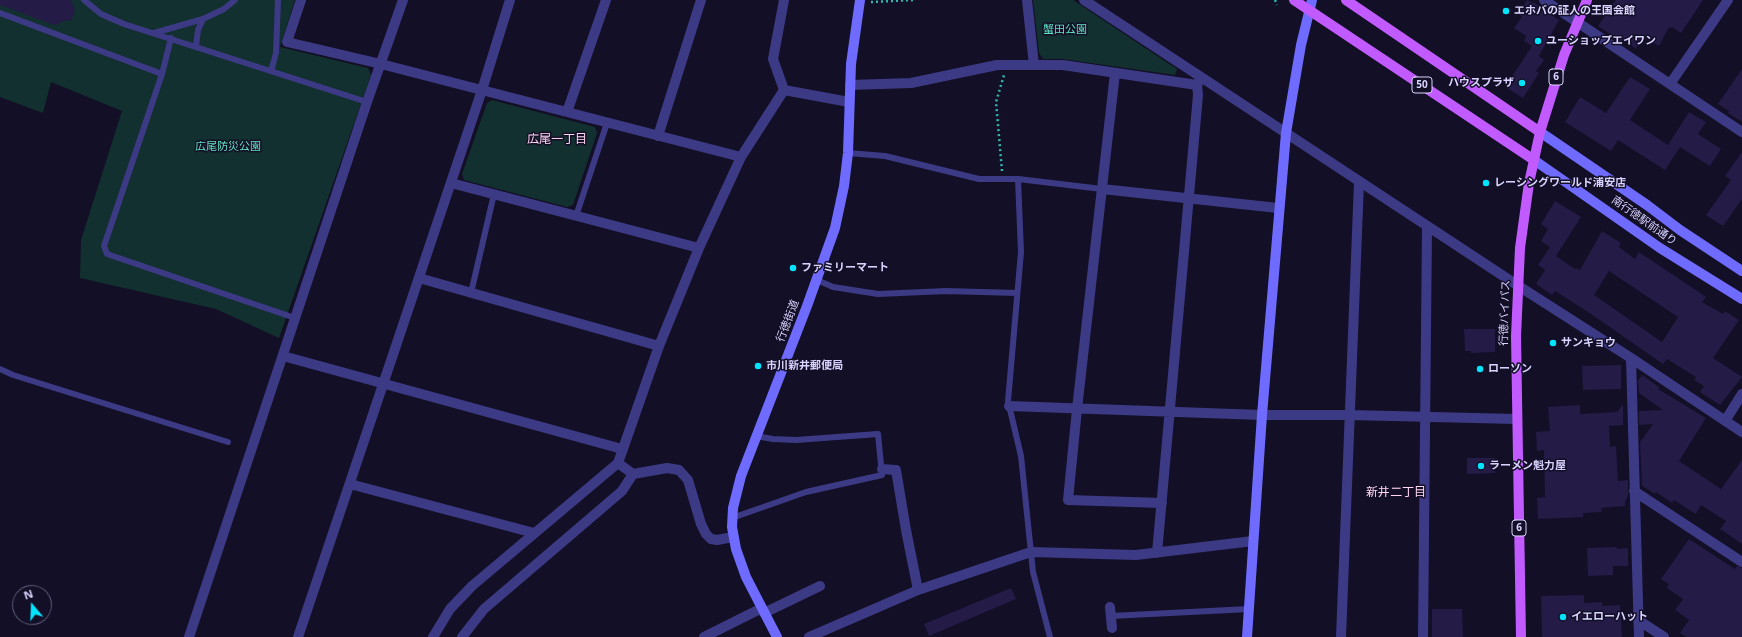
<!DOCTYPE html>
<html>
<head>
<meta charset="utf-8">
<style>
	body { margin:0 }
	#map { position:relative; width:1742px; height:637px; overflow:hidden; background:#130f26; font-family:"Noto Sans",sans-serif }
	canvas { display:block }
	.north { position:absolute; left:12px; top:585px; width:40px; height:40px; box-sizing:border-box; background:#130f26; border:1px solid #625e7d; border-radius:50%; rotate:341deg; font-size:11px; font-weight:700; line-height:16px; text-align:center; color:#d9d4ff }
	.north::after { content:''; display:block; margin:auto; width:14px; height:18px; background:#00e5ff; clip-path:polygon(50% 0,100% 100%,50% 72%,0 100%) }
</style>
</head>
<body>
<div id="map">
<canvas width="1742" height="637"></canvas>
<div class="north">N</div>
</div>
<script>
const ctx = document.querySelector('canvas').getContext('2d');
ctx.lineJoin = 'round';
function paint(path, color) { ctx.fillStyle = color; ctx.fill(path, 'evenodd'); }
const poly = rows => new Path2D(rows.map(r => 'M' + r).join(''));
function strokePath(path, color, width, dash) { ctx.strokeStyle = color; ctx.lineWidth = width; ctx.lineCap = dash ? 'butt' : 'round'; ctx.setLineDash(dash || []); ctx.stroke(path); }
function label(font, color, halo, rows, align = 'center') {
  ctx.font = font + ' "Noto Sans","Noto Sans JP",sans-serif'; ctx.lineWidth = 3; ctx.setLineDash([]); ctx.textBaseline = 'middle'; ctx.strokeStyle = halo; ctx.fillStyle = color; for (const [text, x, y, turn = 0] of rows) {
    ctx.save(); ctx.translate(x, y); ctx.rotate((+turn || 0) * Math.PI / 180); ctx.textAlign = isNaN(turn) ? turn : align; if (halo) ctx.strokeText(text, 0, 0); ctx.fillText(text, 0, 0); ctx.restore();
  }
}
const green = poly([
	[0,0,295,0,280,47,368,68,371,75,279,338,216,309,80,278,81,240,122,111,51,82,43,113,0,97],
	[1033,0,1073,0,1177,69,1175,75,1063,59,1043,59,1039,53],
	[492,100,595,127,597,133,573,205,567,207,464,180,462,174,487,103]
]);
const building = poly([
	[0,0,71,0,75,10,71,21,67,20,54,25,0,5],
	[1527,0,1532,3,1533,2,1559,20,1539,56,1544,60,1536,71,1539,73,1523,98,1505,87,1532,46,1524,41,1526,36,1514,28,1522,17,1518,14],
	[1616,0,1703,0,1681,33,1672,27,1670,28,1669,27,1659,46,1643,37,1636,49,1625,41,1623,43,1598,26],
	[1742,69,1742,122,1728,113,1729,111,1718,104],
	[1630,77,1650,89,1630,120,1668,145,1689,112,1706,122,1698,134,1721,149,1710,166,1680,147,1665,170,1618,140,1611,151,1565,122,1580,97,1606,113],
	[1742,152,1742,199,1723,226,1706,215,1731,180,1725,176],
	[1555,201,1581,217,1556,256,1575,269,1576,268,1580,270,1602,231,1621,243,1619,247,1635,259,1639,252,1706,297,1702,302,1723,314,1725,311,1739,320,1713,358,1742,377,1720,405,1700,392,1704,386,1694,380,1696,377,1667,359,1663,364,1588,312,1555,291,1552,295,1536,284,1545,270,1538,265,1550,247,1541,241,1548,229,1541,224],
	[1609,271,1678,317,1662,342,1594,295],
	[1464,329,1495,329,1495,352,1471,353,1471,351,1465,351],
	[1621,365,1621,389,1583,390,1582,366],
	[1642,375,1659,387,1658,389,1706,418,1679,461,1721,489,1742,460,1742,544,1720,529,1726,521,1701,505,1696,514,1674,500,1672,503,1656,492,1655,494,1642,486,1640,442,1653,424,1639,425,1639,412,1640,411,1663,410,1639,393,1638,381],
	[1623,404,1623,425,1609,426,1610,447,1616,446,1618,481,1628,480,1628,496,1625,502,1625,506,1601,508,1602,512,1583,513,1583,517,1538,519,1537,498,1545,497,1544,450,1537,451,1536,432,1550,431,1548,407,1580,405,1580,414,1617,412],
	[1467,458,1495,458,1495,473,1467,474],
	[1689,539,1735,569,1737,566,1742,568,1742,637,1686,637,1680,633,1689,620,1675,610,1683,599,1667,588,1669,584,1661,579],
	[1617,547,1617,549,1628,548,1628,566,1613,566,1613,575,1588,576,1587,548],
	[1011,588,1016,599,929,636,924,624],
	[1584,595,1584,603,1602,602,1602,606,1620,605,1622,637,1542,637,1541,596],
	[1432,609,1462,609,1463,637,1432,637]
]);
const path = poly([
	[1275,0,1277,5],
	[871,2,914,0],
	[1002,171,996,102,1004,75]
]);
const lane = poly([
	[84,0,101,14,124,24,367,102],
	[0,13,162,74],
	[154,33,203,19,224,9,235,0],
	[171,38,162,74,104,246,107,254,295,318],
	[196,46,198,30,203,19],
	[271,71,276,53,278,0],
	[848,153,885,156,979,179,1018,179,1102,189],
	[1018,179,1021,252,1008,401,1021,456,1033,572,1050,637],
	[576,216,607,123],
	[817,280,833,287,878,294,946,291,1017,293],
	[471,293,494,194],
	[0,369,13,375,228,442],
	[732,518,806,492,882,475,878,434,796,440,773,439,756,436],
	[1111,616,1249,609]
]);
const street = poly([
	[301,0,287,42,381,64,741,157],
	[784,0,773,59,784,90],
	[1027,0,1034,65],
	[1084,0,1517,285,1631,358,1742,432],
	[1544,0,1742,132],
	[1115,73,1077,409,1068,500,1162,503],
	[1670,84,1728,0],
	[850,85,911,83,997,65,1063,65,1197,85,1200,80],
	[567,112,606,0],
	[658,136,701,0],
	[451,183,699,248],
	[1102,189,1278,208],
	[419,278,659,346],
	[283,356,622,449],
	[1631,358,1639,637],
	[1009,406,1262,415,1350,415,1516,419],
	[1725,421,1742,394],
	[882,469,896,470,906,530,918,590],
	[350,484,534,533],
	[1634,491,1742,562],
	[733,537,717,540,711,539,706,534,701,524,688,480,679,470,667,468,633,474,618,463,659,346,699,248,741,157,784,90,849,102],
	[1157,553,1198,95,1197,85],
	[1110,607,1112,628],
	[764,613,820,586],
	[1638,620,1664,637],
	[189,637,367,102,403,0],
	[298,637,482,90,510,0],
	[433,637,450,609,472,586,618,463],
	[462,637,484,609,622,491,633,474],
	[704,637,762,608],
	[809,637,918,590,1031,552,1136,555,1253,541],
	[1341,637,1359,182],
	[1423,637,1427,226]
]);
const secondary = poly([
	[1540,132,1647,205,1680,230,1742,271],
	[1534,160,1660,248,1742,299],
	[777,637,746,577,736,549,732,527,733,508,741,476,807,306,835,228,844,186,848,153,851,64,860,0],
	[1247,637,1262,415,1286,133,1301,45,1312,0]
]);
const primary = poly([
	[1294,0,1534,160],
	[1346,0,1540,132],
	[1521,637,1516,336,1520,248,1529,183,1540,132,1564,55,1587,0]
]);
const markers = [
	[1506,11,4,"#00e5ff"],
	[1538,41,4,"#00e5ff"],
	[1522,83,4,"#00e5ff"],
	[1486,183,4,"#00e5ff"],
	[793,268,4,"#00e5ff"],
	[1553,343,4,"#00e5ff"],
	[758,366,4,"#00e5ff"],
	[1480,369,4,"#00e5ff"],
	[1481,466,4,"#00e5ff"],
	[1563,617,4,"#00e5ff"]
];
const shields = [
	[1556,77,14],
	[1422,85,20],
	[1519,528,14]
];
const shieldNames = [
	["6",1556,77],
	["50",1422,85],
	["6",1519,528]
];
const poiNames = [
	["エホバの証人の王国会館",1514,11],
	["ユーショップエイワン",1546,41],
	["ハウスプラザ",1514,83,"right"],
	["レーシングワールド浦安店",1494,183],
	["ファミリーマート",801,268],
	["サンキョウ",1561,343],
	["市川新井郵便局",766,366],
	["ローソン",1488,369],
	["ラーメン魁力屋",1489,466],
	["イエローハット",1571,617]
];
const parkNames = [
	["蟹田公園",1065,30],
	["広尾防災公園",228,147]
];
const streetNames = [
	["南行徳駅前通り",1644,221,35],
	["行徳バイパス",1505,313,-88],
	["行徳街道",788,321,-69]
];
const neighbourhoodNames = [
	["広尾一丁目",557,140],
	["新井二丁目",1396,493]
];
paint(green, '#12302f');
paint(building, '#241b47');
strokePath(path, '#2fb8b0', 2.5, [2, 3]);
strokePath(lane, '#3d3a85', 6);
strokePath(street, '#3d3a85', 10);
strokePath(secondary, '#6f6bff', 10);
strokePath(primary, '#c25bff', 10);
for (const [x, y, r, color] of markers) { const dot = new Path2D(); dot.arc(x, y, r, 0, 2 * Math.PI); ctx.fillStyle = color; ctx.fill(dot); strokePath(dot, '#130f26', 1.5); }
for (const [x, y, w] of shields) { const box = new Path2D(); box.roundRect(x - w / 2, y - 8, w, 16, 3); ctx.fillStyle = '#130f26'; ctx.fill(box); strokePath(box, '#d9d4ff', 1); }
label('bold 10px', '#d9d4ff', null, shieldNames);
label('bold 11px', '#d9d4ff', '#130f26', poiNames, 'left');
label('11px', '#5fe0c0', '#130f26', parkNames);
label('11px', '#d9d4ff', '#130f26', streetNames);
label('12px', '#ffd6f0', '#130f26', neighbourhoodNames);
</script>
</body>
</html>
